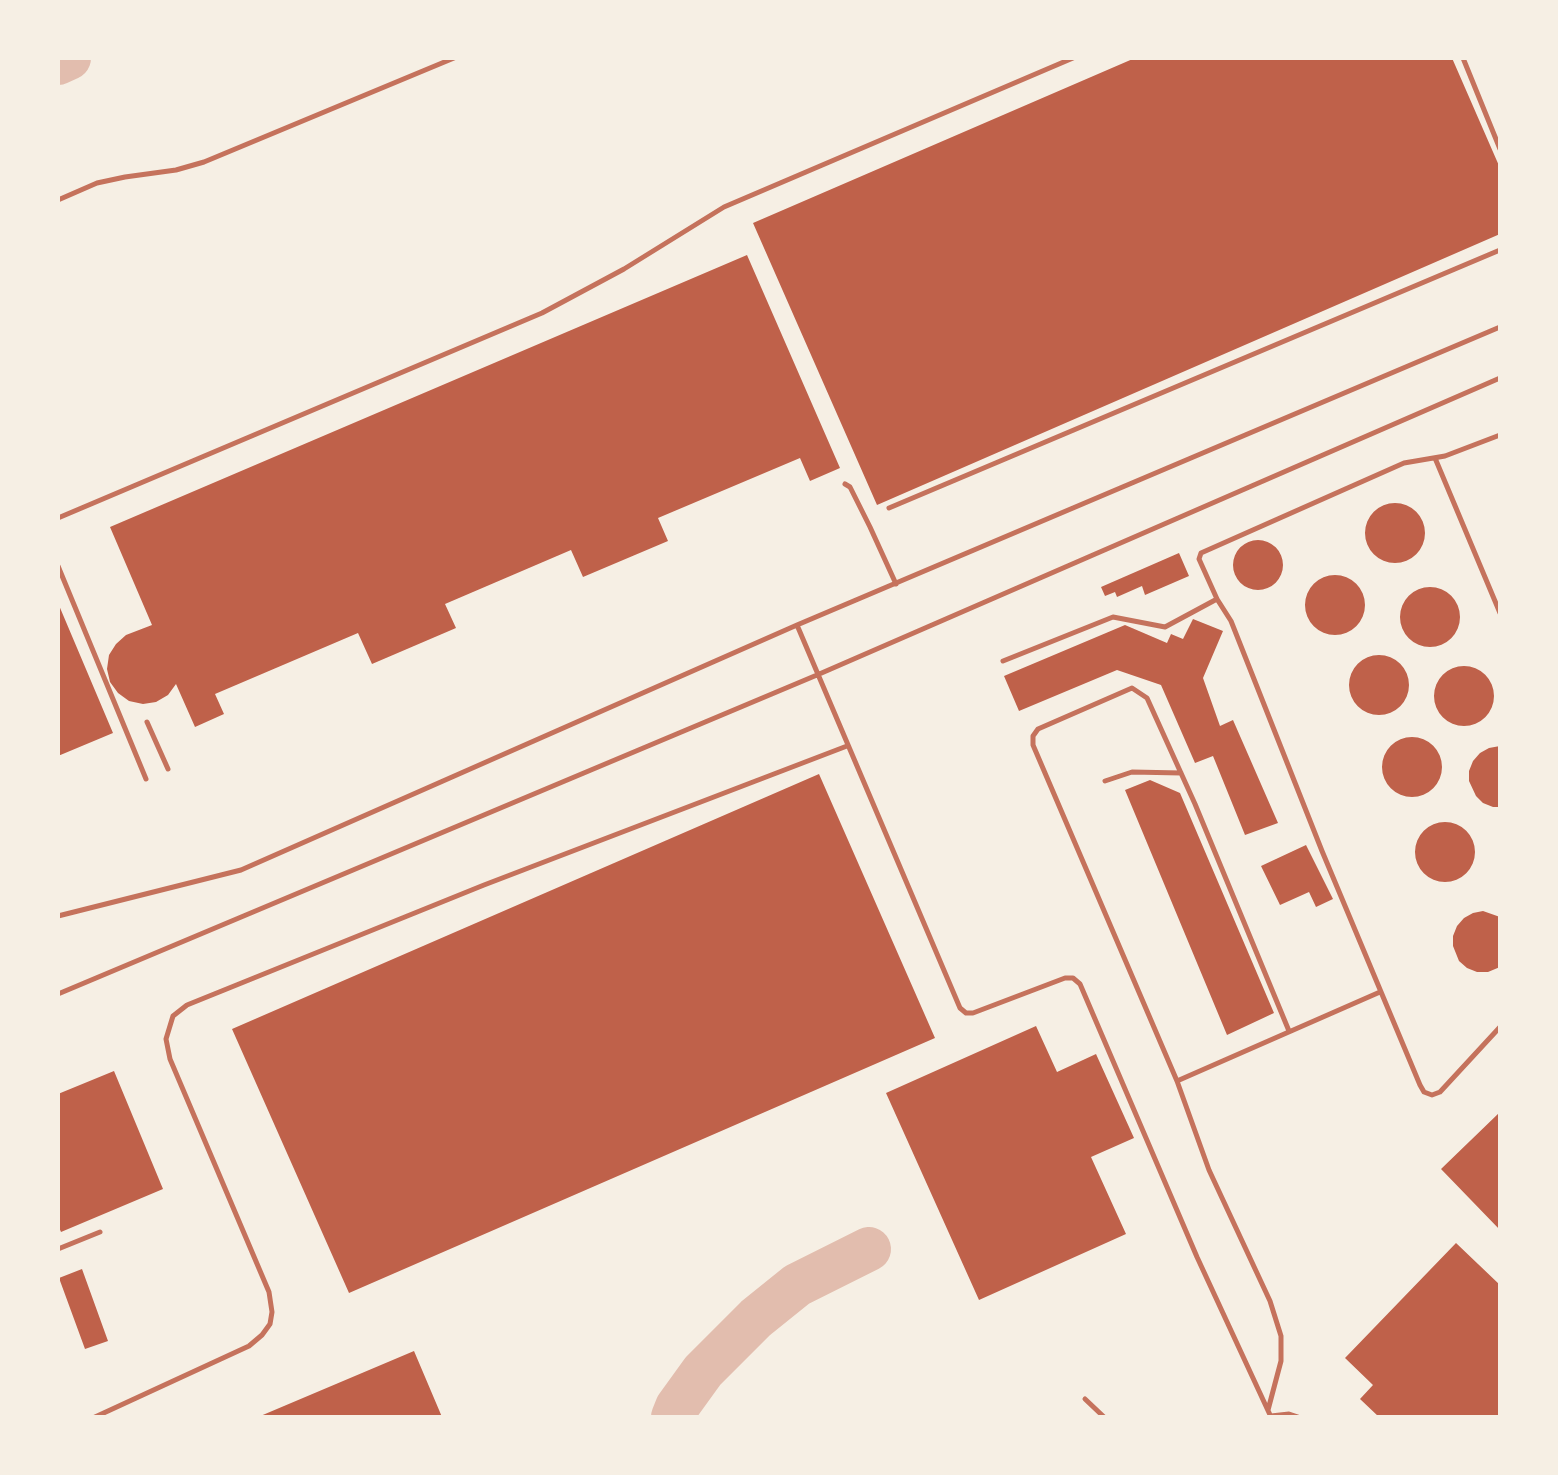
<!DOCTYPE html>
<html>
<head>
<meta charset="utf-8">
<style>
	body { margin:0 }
	#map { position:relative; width:1558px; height:1475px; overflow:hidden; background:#f6efe4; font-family:Jost,sans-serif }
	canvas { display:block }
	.frame { position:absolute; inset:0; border:60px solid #f6efe4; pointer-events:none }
</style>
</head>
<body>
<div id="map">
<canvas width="1558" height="1475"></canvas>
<div class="frame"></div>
</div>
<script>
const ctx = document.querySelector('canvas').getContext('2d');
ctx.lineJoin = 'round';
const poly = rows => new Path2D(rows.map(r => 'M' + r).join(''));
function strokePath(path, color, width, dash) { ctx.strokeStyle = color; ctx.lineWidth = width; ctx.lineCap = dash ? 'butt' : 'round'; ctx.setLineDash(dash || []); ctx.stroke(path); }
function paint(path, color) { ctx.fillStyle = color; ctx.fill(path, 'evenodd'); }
const taxiway = poly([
	[58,63,69,58],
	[673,1417,677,1407,703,1371,756,1318,797,1285,869,1249]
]);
const building = poly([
	[1135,58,1452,58,1500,168,1500,234,877,505,753,223],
	[747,255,840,468,810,481,800,458,658,518,668,541,583,577,571,550,445,604,456,628,372,664,358,633,215,694,224,714,195,727,176,684,168,695,156,702,143,704,129,701,118,693,110,682,107,669,109,655,116,644,126,635,152,625,110,527],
	'1365 533a30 30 0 1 1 60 0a30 30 0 1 1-60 0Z',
	'1233 565a25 25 0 1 1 50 0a25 25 0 1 1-50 0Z',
	[1179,553,1189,576,1145,595,1142,586,1117,597,1115,592,1105,596,1101,587],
	'1305 605a30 30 0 1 1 60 0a30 30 0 1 1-60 0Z',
	'1400 617a30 30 0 1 1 60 0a30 30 0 1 1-60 0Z',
	[58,603,113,733,58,756],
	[1193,619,1223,631,1203,678,1220,726,1233,720,1278,823,1245,835,1213,756,1195,763,1161,685,1117,670,1019,711,1004,676,1125,625,1167,643,1171,634,1183,639],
	'1349 685a30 30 0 1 1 60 0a30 30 0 1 1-60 0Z',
	'1434 696a30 30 0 1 1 60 0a30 30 0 1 1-60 0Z',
	'1382 767a30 30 0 1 1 60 0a30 30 0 1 1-60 0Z',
	[1500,746,1500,807,1493,807,1483,803,1476,796,1469,781,1469,771,1473,761,1480,753,1489,748],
	[819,774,935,1038,349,1293,232,1029],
	[1150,780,1180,793,1274,1013,1227,1035,1125,790],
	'1415 852a30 30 0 1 1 60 0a30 30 0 1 1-60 0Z',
	[1306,845,1333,899,1316,907,1309,892,1280,905,1261,866],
	[1483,911,1500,917,1500,967,1488,972,1477,972,1467,968,1459,961,1453,946,1453,936,1457,926,1464,918,1473,913],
	[1036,1026,1057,1072,1096,1054,1134,1138,1091,1157,1126,1234,979,1300,886,1093],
	[114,1071,163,1189,61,1232,58,1225,58,1094],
	[1500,1112,1500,1230,1441,1169],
	[1456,1243,1500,1285,1500,1417,1379,1417,1360,1399,1373,1385,1345,1358],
	[82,1269,108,1341,85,1349,59,1278],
	[414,1351,442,1417,258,1417]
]);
const service = poly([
	[1463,58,1500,149],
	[58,200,97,183,125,177,176,170,204,162,454,58],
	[1500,435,1445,456,1404,463,1201,553,1199,559,1217,599,1231,621,1322,851,1420,1085,1424,1092,1432,1095,1440,1092,1500,1027],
	[1435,458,1500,613],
	[845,484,850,487,870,527,896,584],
	[889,508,1500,250],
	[58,518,542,313,624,269,724,207,1073,58],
	[58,566,146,779],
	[797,625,960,1008,966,1013,973,1013,1065,978,1073,978,1080,984,1197,1257,1271,1417],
	[1003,661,1113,617,1165,627,1217,599],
	[147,722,168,769],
	[1105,781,1132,772,1181,773],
	[58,916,241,870,797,625,1500,327],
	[58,994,817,675,1500,378],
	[1177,1081,1380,992],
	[58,1249,100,1232],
	[1085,1399,1104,1417],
	[1268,1410,1281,1361,1281,1336,1270,1301,1209,1170,1177,1081,1033,745,1033,736,1038,729,1132,688,1147,698,1195,804,1289,1031],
	[1271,1416,1289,1414,1298,1417],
	[95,1417,249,1346,262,1335,270,1324,272,1312,269,1292,170,1059,166,1039,173,1016,187,1005,484,885,847,746]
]);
strokePath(taxiway, '#e2bdae', 44);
paint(building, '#bf614a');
strokePath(service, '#c5725c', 5);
</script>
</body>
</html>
